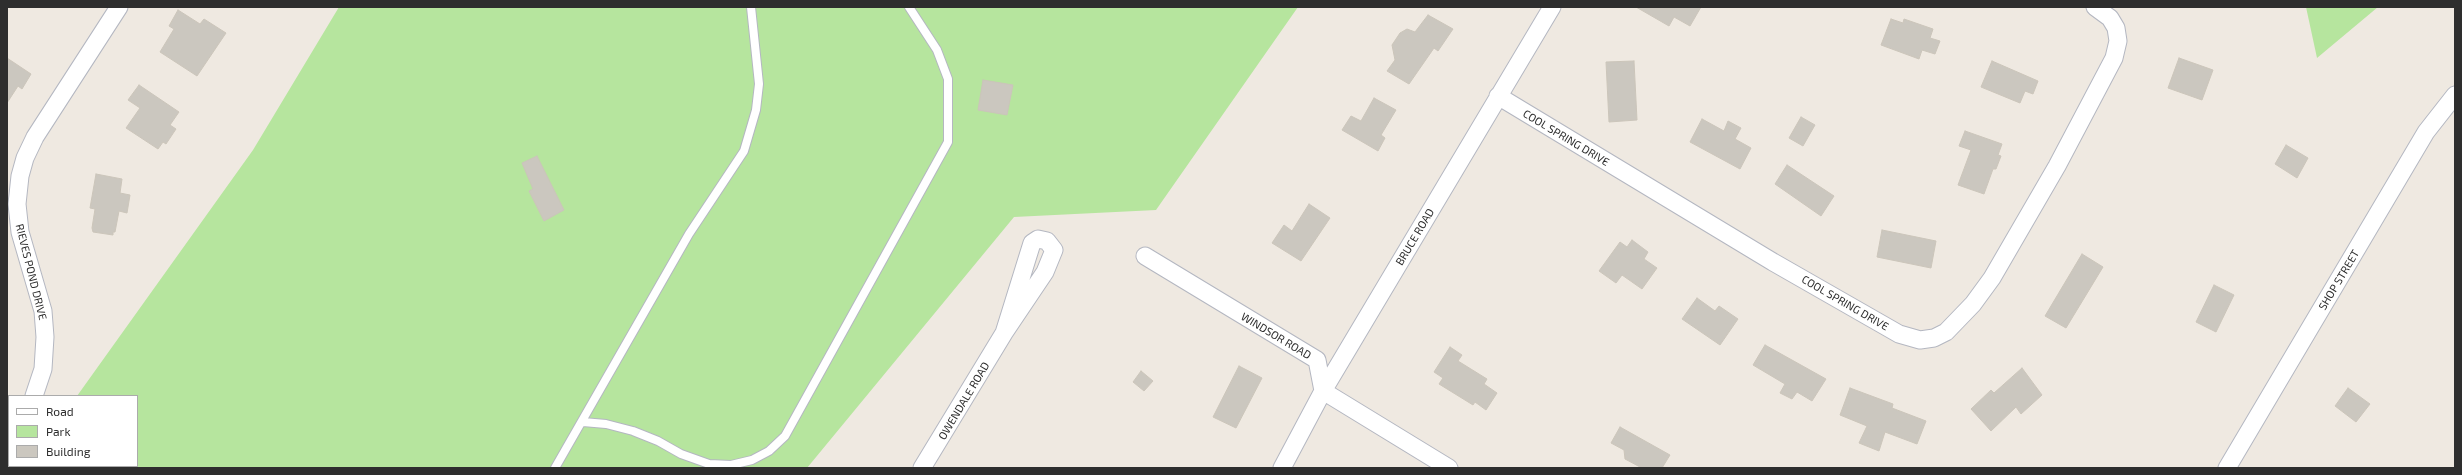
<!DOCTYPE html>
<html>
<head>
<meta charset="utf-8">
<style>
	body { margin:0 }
	#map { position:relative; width:2462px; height:475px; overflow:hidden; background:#efe9e1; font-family:"Exo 2",sans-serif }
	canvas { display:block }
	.frame { position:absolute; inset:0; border:8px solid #2e2e2e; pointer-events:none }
	.legend { position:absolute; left:8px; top:395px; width:130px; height:72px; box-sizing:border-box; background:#fff; border:1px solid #ababab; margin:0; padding:5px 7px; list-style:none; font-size:12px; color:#2e2e2e }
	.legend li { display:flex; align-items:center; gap:8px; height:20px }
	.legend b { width:20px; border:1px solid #ababab }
</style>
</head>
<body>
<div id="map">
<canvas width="2462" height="475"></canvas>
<div class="frame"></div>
<ul class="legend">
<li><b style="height:5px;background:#fff"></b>Road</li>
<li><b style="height:11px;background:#b6e59e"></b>Park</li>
<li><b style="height:11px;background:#cbc7bf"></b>Building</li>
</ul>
</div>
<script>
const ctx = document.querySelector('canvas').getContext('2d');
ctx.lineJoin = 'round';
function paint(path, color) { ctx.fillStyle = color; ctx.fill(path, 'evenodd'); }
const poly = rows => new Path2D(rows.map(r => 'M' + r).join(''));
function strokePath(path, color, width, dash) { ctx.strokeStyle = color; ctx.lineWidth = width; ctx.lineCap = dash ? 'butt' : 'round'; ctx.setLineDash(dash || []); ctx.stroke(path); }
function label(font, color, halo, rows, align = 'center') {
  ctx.font = font + ' "Exo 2",sans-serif'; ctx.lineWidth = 3.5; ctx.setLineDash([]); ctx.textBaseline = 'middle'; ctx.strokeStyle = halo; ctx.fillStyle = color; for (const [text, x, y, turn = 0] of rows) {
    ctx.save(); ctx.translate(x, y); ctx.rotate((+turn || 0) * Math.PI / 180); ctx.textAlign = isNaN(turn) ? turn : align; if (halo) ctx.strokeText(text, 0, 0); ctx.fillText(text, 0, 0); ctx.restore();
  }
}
const green = poly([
	[339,7,1298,7,1156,210,1014,217,807,468,25,468,26,466,137,466,137,396,77,396,253,150],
	[2306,7,2378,7,2317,58]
]);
const building = poly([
	[1636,7,1701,7,1690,26,1674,17,1669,26,1636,7],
	[178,10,200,24,204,19,226,33,197,76,160,52,174,29,169,26,178,10],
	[1428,15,1453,29,1438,51,1434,48,1409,84,1387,71,1395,60,1392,45,1400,33,1407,29,1415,32,1428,15],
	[1891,19,1903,23,1904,19,1933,29,1930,38,1940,41,1935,54,1922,50,1919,59,1881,45,1891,19],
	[7,58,31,74,22,89,18,86,7,103,7,58],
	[2179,58,2213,70,2202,100,2168,88,2179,58],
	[1634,61,1637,120,1609,122,1606,62,1634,61],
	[1992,61,2038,81,2033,94,2025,91,2020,103,1981,87,1992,61],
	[983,80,1013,85,1007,115,978,110,983,80],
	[139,85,179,112,170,125,176,129,166,144,163,142,158,149,126,128,140,108,128,100,139,85],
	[1374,98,1396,110,1381,135,1385,138,1378,151,1342,130,1351,116,1361,121,1374,98],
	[1801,117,1815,125,1803,146,1789,138,1801,117],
	[1702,119,1724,131,1728,121,1741,128,1735,139,1751,148,1740,169,1690,142,1702,119],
	[1965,131,2002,144,1998,155,2001,156,1996,169,1993,169,1984,194,1958,185,1971,150,1959,146,1965,131],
	[2286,145,2308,158,2297,178,2275,164,2286,145],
	[537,156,564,210,544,221,529,191,533,189,522,163,537,156],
	[1787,165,1834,196,1821,216,1775,184,1787,165],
	[96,174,122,179,120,193,130,195,127,213,119,211,115,232,113,232,113,235,93,232,92,228,95,209,90,208,96,174],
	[1309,204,1330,218,1301,261,1272,243,1284,225,1292,231,1309,204],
	[1882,230,1936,241,1931,268,1877,257,1882,230],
	[1632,240,1648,252,1644,259,1657,268,1642,289,1622,275,1616,283,1599,271,1620,242,1627,247,1632,240],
	[2082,254,2103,267,2066,328,2045,316,2082,254],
	[2214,285,2234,295,2216,332,2196,322,2214,285],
	[1697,298,1715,311,1719,306,1738,319,1720,345,1682,319,1697,298],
	[1765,345,1826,379,1812,401,1797,392,1792,399,1780,393,1785,384,1753,365,1765,345],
	[1450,347,1462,355,1458,361,1487,379,1484,384,1497,393,1486,410,1475,402,1473,405,1439,384,1443,378,1434,372,1450,347],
	[1239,366,1262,378,1236,428,1213,417,1239,366],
	[2022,368,2042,395,2021,414,2016,407,1991,431,1971,409,1991,390,1994,393,2022,368],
	[1141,371,1153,381,1144,391,1133,382,1141,371],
	[1850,388,1893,404,1892,408,1926,421,1917,444,1885,432,1879,451,1859,443,1867,426,1840,415,1850,388],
	[2348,388,2370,404,2356,422,2335,406,2348,388],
	[1620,427,1670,455,1662,468,1642,468,1625,459,1624,450,1611,443,1620,427]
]);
const lane = poly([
	[583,422,606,424,633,431,658,441,681,454,709,464,731,465,752,460,769,451,785,436,948,142,948,79,937,50,909,7],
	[555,468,689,234,744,151,756,110,759,84,751,7]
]);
const street = poly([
	[1498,96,1773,262,1899,334,1920,340,1934,338,1946,332,1973,304,1992,278,2057,166,2114,58,2118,41,2116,28,2110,18,2095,7],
	[1145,256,1317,360,1323,391,1449,468],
	[34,396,43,369,45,337,43,311,20,232,17,204,20,176,25,158,35,137,119,7],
	[7,447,9,444],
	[922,468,1004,333,1045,272,1054,250,1047,241,1038,239,1032,243,1004,333],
	[1282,468,1323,391,1552,7],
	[2227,468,2426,132,2455,95]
]);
const streetNames = [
	["COOL SPRING DRIVE",1566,138,31],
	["BRUCE ROAD",1415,237,-59],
	["RIEVES POND DRIVE",31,272,76],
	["SHOP STREET",2339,280,-59],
	["COOL SPRING DRIVE",1845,303,30],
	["WINDSOR ROAD",1276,336,31],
	["OWENDALE ROAD",964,401,-59]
];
paint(green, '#b6e59e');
paint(building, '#cbc7bf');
strokePath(building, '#cbc5ba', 1);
strokePath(lane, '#b4b7c1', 10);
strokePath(street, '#b4b7c1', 19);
strokePath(lane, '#fff', 8);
strokePath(street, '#fff', 17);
label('11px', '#2e2e2e', '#fff', streetNames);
</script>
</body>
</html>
